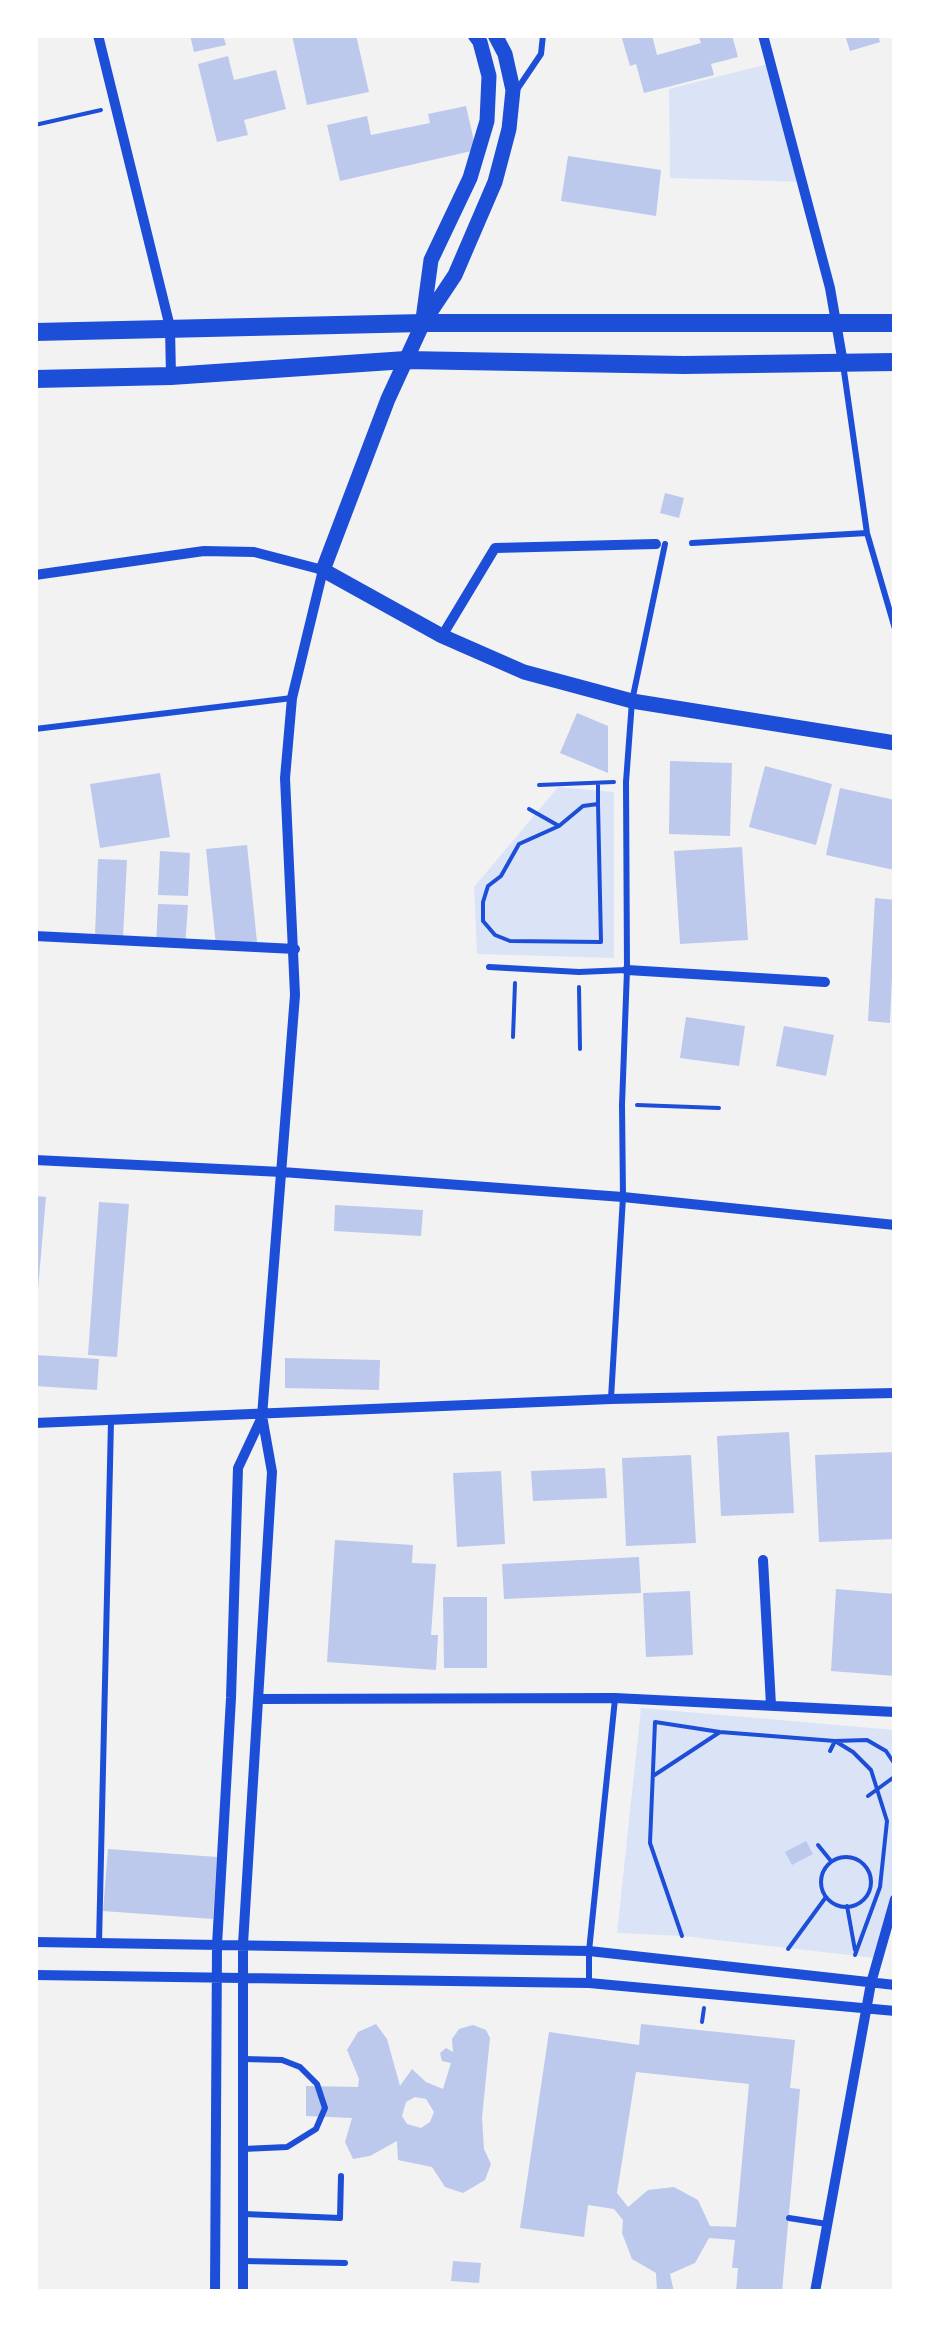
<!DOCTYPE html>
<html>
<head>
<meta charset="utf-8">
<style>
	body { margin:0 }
	#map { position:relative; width:930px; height:2327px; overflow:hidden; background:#f2f2f2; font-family:"Fira Sans",sans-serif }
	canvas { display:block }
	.frame { position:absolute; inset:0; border:38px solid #fff; pointer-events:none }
</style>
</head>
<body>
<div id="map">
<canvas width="930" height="2327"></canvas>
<div class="frame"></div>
</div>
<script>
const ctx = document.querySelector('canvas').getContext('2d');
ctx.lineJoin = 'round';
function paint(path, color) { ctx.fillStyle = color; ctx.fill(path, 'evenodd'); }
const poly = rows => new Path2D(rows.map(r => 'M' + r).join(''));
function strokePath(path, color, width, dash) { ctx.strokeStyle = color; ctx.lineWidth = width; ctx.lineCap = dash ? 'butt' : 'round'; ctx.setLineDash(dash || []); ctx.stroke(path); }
const green = poly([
	[772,63,804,182,670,178,669,89],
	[558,787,614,792,614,958,477,954,474,887],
	[641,1708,895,1730,895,1880,875,1958,682,1936,617,1933]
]);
const building = poly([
	[190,35,223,35,226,45,194,52],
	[292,35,356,35,369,92,307,105],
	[621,35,652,35,657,55,701,43,698,35,732,35,738,57,711,64,714,75,644,93,636,64,630,66],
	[845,35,878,35,880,42,850,51],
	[228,56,234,80,276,70,286,109,244,120,248,135,217,142,198,64],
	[466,106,476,150,340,181,327,125,367,116,371,135,430,123,428,114],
	[568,156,661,170,656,216,561,201],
	[665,493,684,498,679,518,660,513],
	[577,713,608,726,608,773,560,753],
	[670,761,732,763,730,836,669,834],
	[765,766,832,784,816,845,749,827],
	[160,773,170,837,100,848,90,784],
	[840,788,895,800,894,870,826,855],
	[247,845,257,942,216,946,206,849],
	[742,847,748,940,680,944,674,851],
	[160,851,190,853,188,896,158,895],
	[98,859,127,860,123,937,95,936],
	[875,898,895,900,895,977,892,977,890,1023,868,1021],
	[158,904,188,905,185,948,156,946],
	[686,1017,745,1026,739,1066,680,1058],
	[784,1026,834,1035,826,1076,776,1066],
	[35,1196,46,1197,38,1289,35,1289],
	[99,1202,129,1204,117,1357,88,1355],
	[335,1205,423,1210,421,1236,334,1231],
	[35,1355,99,1359,97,1390,35,1386],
	[285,1358,380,1360,379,1390,285,1388],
	[789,1432,794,1513,721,1516,717,1436],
	[895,1452,895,1539,819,1542,815,1455],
	[691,1455,696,1543,626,1546,622,1458],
	[605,1468,607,1498,533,1501,531,1471],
	[501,1471,505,1544,457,1547,453,1473],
	[335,1540,413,1545,412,1563,436,1564,431,1635,438,1635,436,1670,327,1662],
	[639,1557,641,1593,504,1599,502,1564],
	[836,1589,895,1594,895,1676,831,1671],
	[690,1591,693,1655,646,1657,643,1593],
	[443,1597,487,1597,487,1668,444,1668],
	[806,1841,813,1854,792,1865,785,1852],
	[108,1849,217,1857,213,1919,103,1911],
	[376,2024,387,2039,400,2086,412,2069,426,2082,443,2089,451,2063,442,2061,440,2053,446,2048,453,2052,452,2039,459,2029,473,2025,486,2030,490,2038,482,2118,484,2149,491,2164,485,2180,463,2193,445,2187,432,2167,398,2160,397,2141,370,2156,353,2159,345,2142,352,2118,306,2116,306,2086,358,2087,359,2079,347,2050,358,2032],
	[415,2097,426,2099,434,2112,430,2122,421,2128,407,2124,402,2116,406,2102],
	[641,2024,795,2040,790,2088,800,2089,782,2292,736,2292,738,2268,732,2268,735,2240,709,2238,695,2263,670,2274,674,2292,657,2292,656,2273,632,2259,622,2233,623,2220,614,2209,588,2205,584,2237,520,2228,549,2032,639,2045],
	[636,2072,749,2084,736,2227,710,2226,698,2200,674,2187,648,2190,628,2207,617,2193],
	[453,2261,481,2263,479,2283,451,2281]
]);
const path = poly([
	[35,125,101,110],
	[539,785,614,782],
	[598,803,598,783],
	[598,804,601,942,510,941,495,935,483,921,483,902,488,886,501,876,519,844,559,826,583,806,598,804],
	[529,809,559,826],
	[579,987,580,1049],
	[513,1037,515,983],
	[637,1105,719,1108],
	[830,1751,835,1741,867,1740,886,1751,894,1763,894,1777,868,1796],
	[653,1776,720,1732],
	[818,1845,831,1861],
	'821 1882a25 25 0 1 1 50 0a25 25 0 1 1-50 0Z',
	[847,1906,855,1950],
	[682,1936,650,1843,655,1722,720,1732,835,1741,853,1752,871,1770,887,1821,880,1887,855,1955],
	[788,1949,826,1897],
	[702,2022,704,2008]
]);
const service = poly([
	[516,91,541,54,543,35],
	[843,364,867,533,895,629],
	[692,543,867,533],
	[35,729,292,698],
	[489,967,579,972,626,970],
	[611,1398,623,1197,622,1105,627,970,626,782,632,701,665,544],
	[99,1943,111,1421],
	[589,1983,589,1951,615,1699],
	[243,2149,287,2147,316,2129,325,2108,317,2084,300,2067,282,2060,244,2059],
	[244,2214,340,2218,341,2176],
	[789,2218,827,2224],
	[243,2261,345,2263]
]);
const minor = poly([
	[98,35,170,327,171,376],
	[763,35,830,288,843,363],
	[35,575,204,551,254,552,323,570,292,698,285,778,295,995,262,1416,272,1472,243,1944,243,2292],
	[442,636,495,548,656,544],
	[35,936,295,949],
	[627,970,825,982],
	[35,1160,282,1172,623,1197,895,1225],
	[35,1423,611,1399,895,1393],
	[763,1560,771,1705],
	[258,1699,615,1698,895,1712],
	[35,1942,589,1951,895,1985],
	[35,1975,589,1983,895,2011],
	[215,2292,217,1945,231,1698,238,1468,261,1419],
	[815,2292,871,1983,895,1899]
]);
const tertiary = poly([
	[495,35,505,54,513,90,509,129,495,182,455,275,423,323,388,399,323,570,442,636,524,672,632,701,895,743],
	[423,319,431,260,470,178,487,121,489,76,480,42,475,35]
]);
const secondary = poly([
	[35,332,423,323,895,323],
	[35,379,171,376,406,360,684,365,895,362]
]);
paint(green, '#dbe4f7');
paint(building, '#bdc9ec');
strokePath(path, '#1d4ed8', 4);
strokePath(service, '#1d4ed8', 6);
strokePath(minor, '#1d4ed8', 10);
strokePath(tertiary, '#1d4ed8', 15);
strokePath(secondary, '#1d4ed8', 18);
</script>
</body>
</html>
